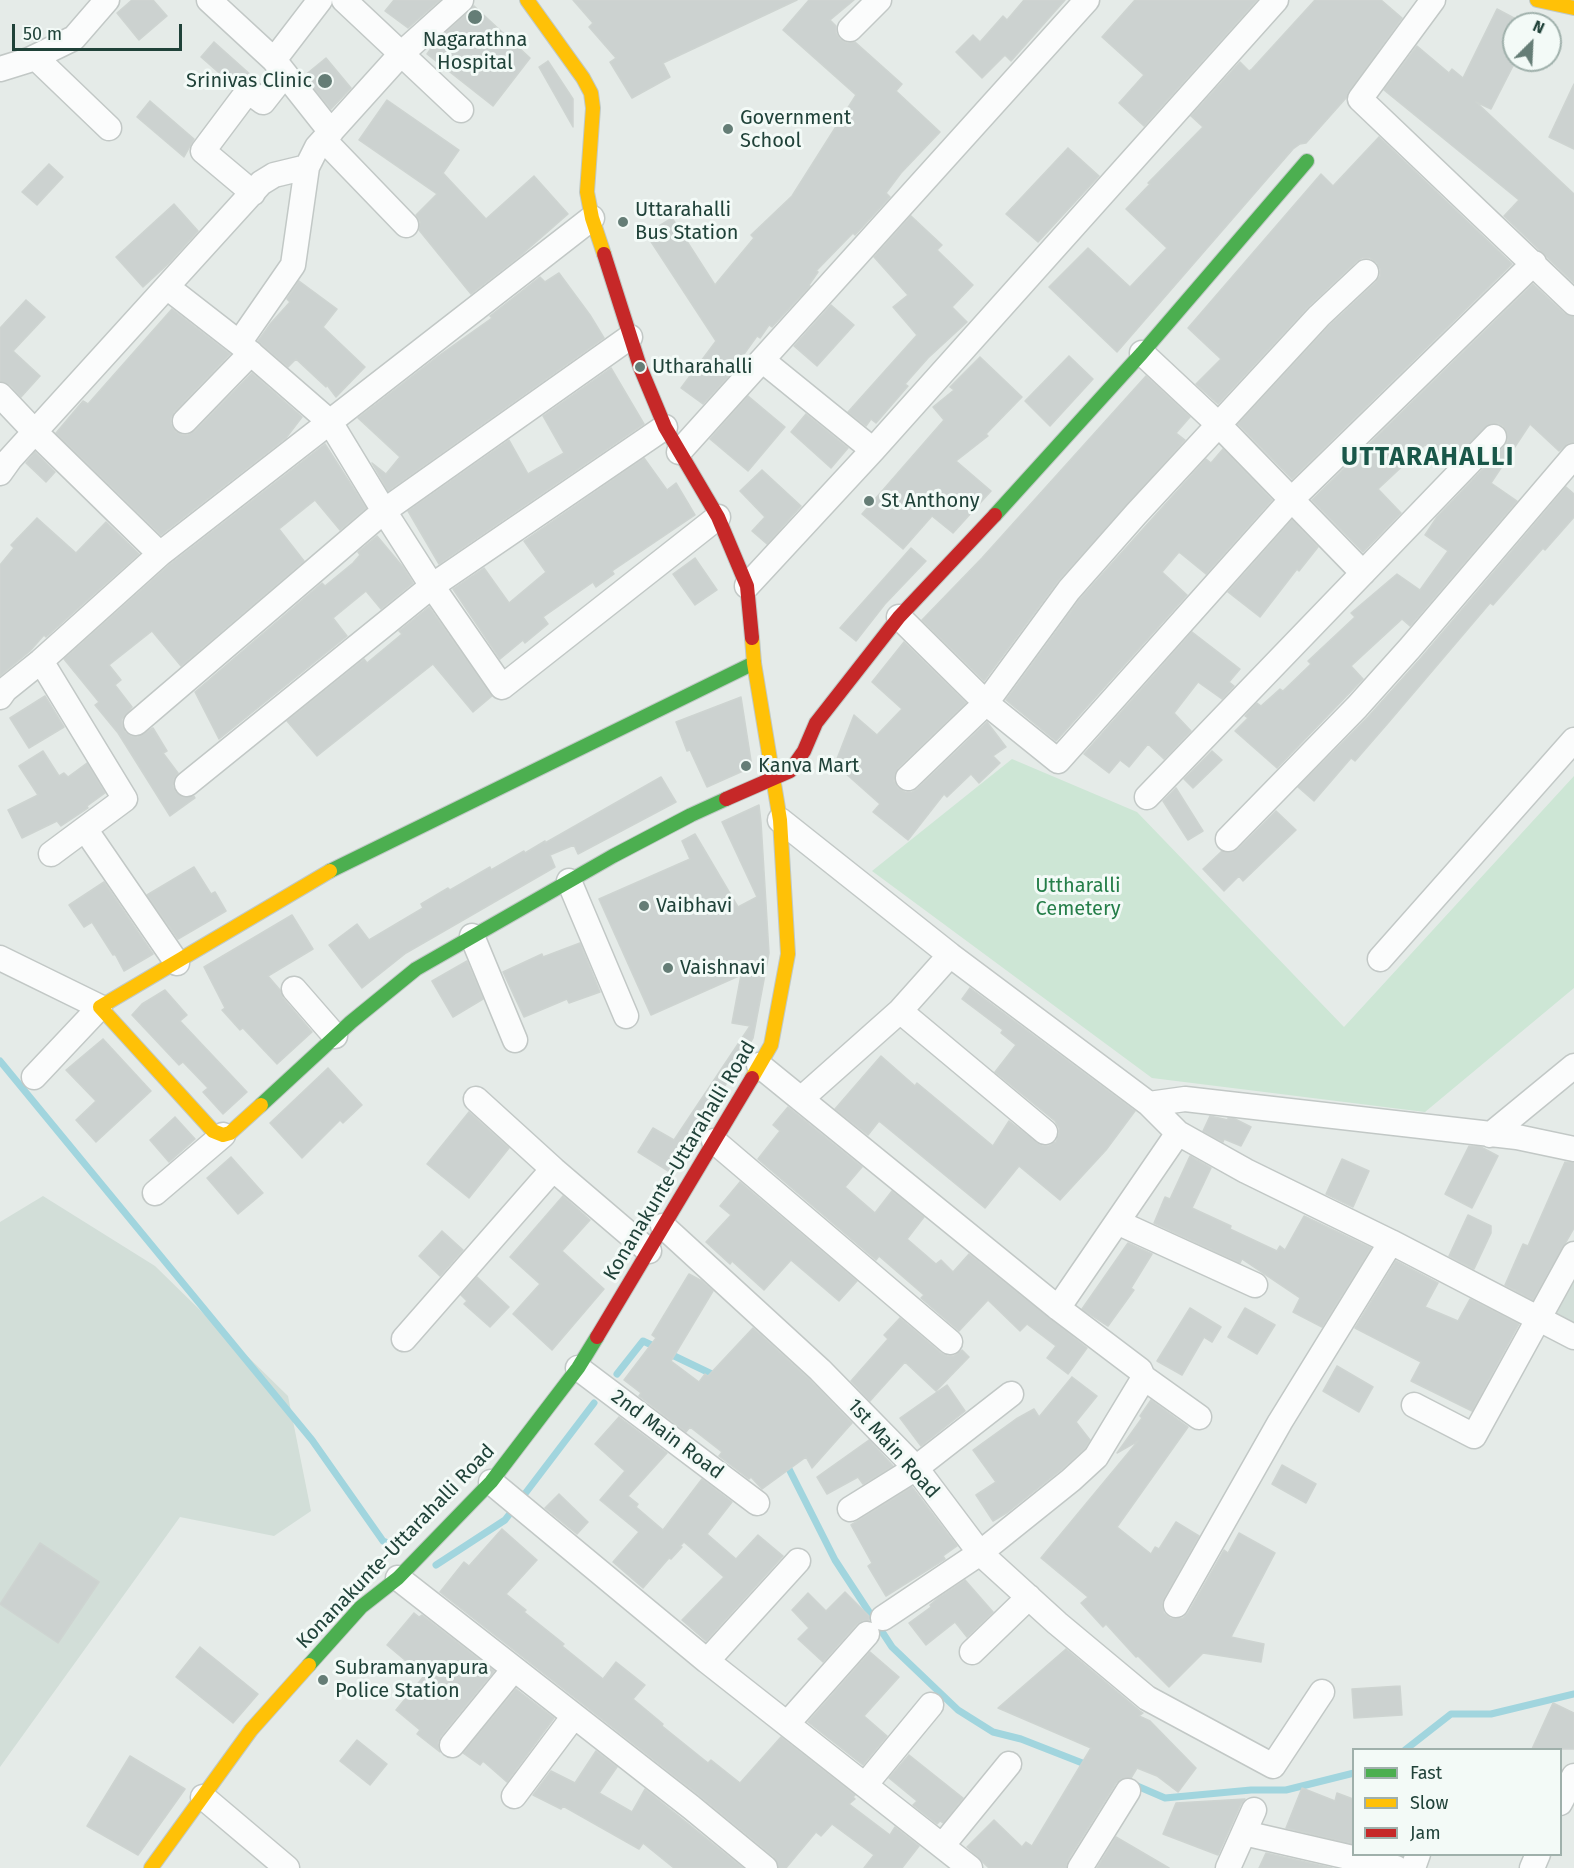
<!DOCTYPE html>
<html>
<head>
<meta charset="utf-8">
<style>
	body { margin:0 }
	#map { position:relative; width:1574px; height:1868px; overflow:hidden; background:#e5ebe8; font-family:"Fira Sans",sans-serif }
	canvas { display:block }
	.legend { position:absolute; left:1352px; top:1748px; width:210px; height:108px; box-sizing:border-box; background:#f3faf7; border:2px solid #9fb0ab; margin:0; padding:8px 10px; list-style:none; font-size:18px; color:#204239 }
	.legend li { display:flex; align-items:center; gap:12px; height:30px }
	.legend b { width:30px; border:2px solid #9fb0ab }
	.north { position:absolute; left:1502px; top:12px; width:60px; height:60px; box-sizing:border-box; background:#f3faf7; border:2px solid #9fb0ab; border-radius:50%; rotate:24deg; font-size:16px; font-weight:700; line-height:24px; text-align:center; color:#204239 }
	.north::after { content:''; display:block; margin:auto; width:21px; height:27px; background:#657d76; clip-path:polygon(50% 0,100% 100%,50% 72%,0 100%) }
	.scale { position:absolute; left:12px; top:24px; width:170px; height:27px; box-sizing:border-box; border:3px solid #204239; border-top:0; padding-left:8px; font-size:18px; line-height:21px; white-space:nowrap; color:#204239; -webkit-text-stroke:4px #f3faf7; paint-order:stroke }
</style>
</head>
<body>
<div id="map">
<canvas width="1574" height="1868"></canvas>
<ul class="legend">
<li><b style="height:8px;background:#4caf50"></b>Fast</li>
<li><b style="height:8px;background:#ffc107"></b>Slow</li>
<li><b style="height:8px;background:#c62828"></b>Jam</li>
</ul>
<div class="north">N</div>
<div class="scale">50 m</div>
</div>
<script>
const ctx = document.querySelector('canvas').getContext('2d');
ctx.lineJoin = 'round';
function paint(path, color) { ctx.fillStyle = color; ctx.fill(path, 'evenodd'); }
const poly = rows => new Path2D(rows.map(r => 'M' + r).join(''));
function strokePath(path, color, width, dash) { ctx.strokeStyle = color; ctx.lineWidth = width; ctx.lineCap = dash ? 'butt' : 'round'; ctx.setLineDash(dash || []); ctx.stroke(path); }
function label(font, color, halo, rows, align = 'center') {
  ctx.font = font + ' "Fira Sans",sans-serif'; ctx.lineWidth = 6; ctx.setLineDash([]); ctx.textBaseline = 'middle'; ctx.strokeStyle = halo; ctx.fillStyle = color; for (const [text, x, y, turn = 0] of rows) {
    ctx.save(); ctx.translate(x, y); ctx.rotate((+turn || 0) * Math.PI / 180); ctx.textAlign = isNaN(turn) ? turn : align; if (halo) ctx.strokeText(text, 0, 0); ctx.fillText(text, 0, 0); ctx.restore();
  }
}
const built = poly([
	[43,1196,155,1266,288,1396,311,1511,274,1536,180,1517,0,1767,0,1222],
	[1574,1278,1574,1323,1555,1315]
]);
const green = poly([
	[1012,759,1137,812,1344,1027,1574,776,1574,988,1425,1112,1152,1078,872,871]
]);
const stream = poly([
	[0,1061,312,1440,383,1541,398,1548],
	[668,1353,718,1377],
	[617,1374,643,1341,658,1348],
	[786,1463,835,1560,892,1647,958,1710,993,1732,1021,1739,1090,1766],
	[436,1565,505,1520,594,1403],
	[1405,1750,1451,1714,1491,1714,1574,1694],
	[1114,1776,1165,1798,1251,1790,1286,1790,1354,1773]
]);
const building = poly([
	[132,0,153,0,167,16,139,40,117,13,132,0],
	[394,0,440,0,408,28,385,11,394,0],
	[573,0,797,0,663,63,670,77,632,98,610,62,616,58,589,27,593,23,573,0],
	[809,0,854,0,830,20,836,26,836,33,840,39,847,43,855,42,902,84,896,91,940,132,901,173,886,193,890,197,855,235,853,233,816,271,818,272,809,285,810,286,772,327,769,325,760,338,757,336,727,378,703,404,681,388,716,341,646,234,672,218,715,285,754,238,751,235,792,196,856,95,783,30,809,0],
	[1024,0,1065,0,1011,61,1005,55,982,78,956,52,973,35,980,42,1003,16,1007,20,1024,0],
	[1135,0,1257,0,1144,126,1119,103,1144,75,1102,37,1135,0],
	[1315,0,1381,0,1402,18,1349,91,1346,98,1306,143,1300,144,1293,149,1117,352,1049,287,1088,248,1130,287,1167,248,1126,209,1150,184,1148,183,1203,127,1191,116,1240,62,1249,71,1252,69,1315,0],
	[474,6,530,58,493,106,427,54,432,47,431,46,474,6],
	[1497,9,1514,18,1514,64,1491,109,1476,102,1574,194,1574,283,1504,216,1519,200,1384,90,1417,46,1449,73,1452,69,1463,78,1497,9],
	[214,42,252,76,251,77,242,78,234,86,201,57,214,42],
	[326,58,351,88,331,109,304,76,326,58],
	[548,61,573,99,573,127,539,67,548,61],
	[1574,84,1574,149,1549,137,1574,84],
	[387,100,459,150,443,173,486,219,534,176,568,214,520,256,471,294,419,230,420,222,416,215,437,194,359,140,387,100],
	[150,101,194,139,184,157,137,117,150,101],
	[1379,137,1512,264,1292,479,1238,424,1329,326,1376,282,1380,276,1380,269,1377,263,1370,258,1362,258,1356,262,1309,306,1218,404,1196,384,1221,359,1188,328,1321,174,1333,186,1379,137],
	[1068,148,1099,176,1038,242,1006,214,1068,148],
	[49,164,63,177,37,205,22,192,49,164],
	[174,204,198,231,168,264,143,287,116,257,174,204],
	[911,216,942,245,937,250,973,285,952,307,967,322,928,358,905,384,908,386,876,423,871,419,866,426,848,412,917,335,893,307,908,295,874,257,911,216],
	[559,273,590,315,604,338,388,491,372,463,386,474,400,457,358,418,437,357,492,318,490,316,540,277,545,282,559,273],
	[299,281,337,309,323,327,365,367,336,397,327,385,326,387,296,359,288,367,258,341,271,323,290,302,287,299,299,281],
	[1533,284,1564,313,1574,317,1574,442,1569,443,1559,451,1530,424,1491,483,1517,501,1410,626,1402,619,1351,666,1363,679,1277,768,1235,731,1248,718,1245,716,1257,703,1261,706,1280,689,1283,691,1311,664,1308,661,1355,617,1351,613,1397,574,1420,590,1448,551,1425,535,1437,517,1504,447,1508,440,1507,433,1503,426,1498,423,1490,424,1447,465,1426,444,1378,489,1401,513,1363,552,1312,500,1533,284],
	[26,300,45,317,13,351,40,376,21,397,10,385,0,381,0,328,26,300],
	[831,305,854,325,817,366,794,346,831,305],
	[172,309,230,354,174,412,171,418,171,424,176,432,182,435,188,435,195,431,252,373,302,417,286,438,161,535,56,433,83,401,88,404,172,309],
	[1069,356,1093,379,1050,426,1025,401,1069,356],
	[980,357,1022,397,986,434,988,436,956,461,991,491,953,533,932,516,903,549,862,514,944,420,933,407,954,390,950,387,980,357],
	[611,368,644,424,439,564,408,511,509,440,528,474,564,453,543,416,611,368],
	[1146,376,1190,417,1176,433,1185,440,1058,581,984,681,922,620,982,558,1146,376],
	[748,396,785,427,748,471,710,439,748,396],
	[806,414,848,448,831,468,791,432,806,414],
	[325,444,366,508,340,530,315,500,279,529,304,561,181,666,152,631,109,665,121,680,115,685,132,707,122,719,122,726,125,732,131,736,138,737,153,728,167,751,163,753,178,773,174,779,173,786,176,792,182,797,194,796,195,798,170,816,118,733,95,705,99,702,64,659,169,565,325,444],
	[1223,449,1272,500,1206,574,1179,552,1162,572,1187,595,1056,741,1006,700,1080,599,1206,459,1211,463,1223,449],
	[35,452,55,472,46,482,26,463,35,452],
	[644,458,667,490,676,483,695,515,612,571,614,574,596,587,593,582,543,617,548,624,525,643,523,640,500,659,453,589,484,568,509,603,546,572,524,541,644,458],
	[762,470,801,506,767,544,752,531,765,517,740,491,762,470],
	[1566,487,1574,494,1574,517,1545,550,1543,548,1493,605,1490,603,1388,723,1355,761,1351,758,1314,801,1298,787,1368,717,1421,658,1566,487],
	[37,518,76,553,106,522,139,554,46,637,44,635,30,651,0,676,0,565,14,548,11,545,37,518],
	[1292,520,1318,547,1299,571,1297,569,1260,617,1228,592,1292,520],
	[377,536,403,567,413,583,381,609,366,591,333,618,347,636,219,739,195,692,322,583,325,586,353,563,360,555,358,552,377,536],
	[911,548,926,561,885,604,856,641,840,628,911,548],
	[695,558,717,590,695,605,673,574,695,558],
	[429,607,492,696,473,712,433,664,317,756,287,721,364,659,367,663,402,634,399,631,429,607],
	[1192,632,1240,669,1229,682,1234,686,1222,699,1198,682,1174,713,1191,731,1164,759,1148,744,1129,767,1120,760,1109,773,1084,754,1192,632],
	[904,642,966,703,898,768,895,774,894,781,898,788,905,792,912,792,917,789,987,722,1006,747,993,756,1000,763,979,783,971,774,947,797,944,794,908,840,873,812,880,804,835,764,854,715,877,735,902,709,872,682,904,642],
	[45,696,64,727,29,748,10,718,45,696],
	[741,697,752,767,707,787,690,750,687,751,676,722,741,697],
	[43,751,59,776,64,773,68,777,87,763,105,793,87,806,88,808,61,826,57,821,22,838,8,810,38,795,19,766,43,751],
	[1212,751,1222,760,1193,788,1184,779,1212,751],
	[661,777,676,802,578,854,574,845,550,855,555,867,406,953,362,988,329,945,357,924,369,940,423,908,421,904,448,888,450,890,490,867,491,870,524,851,525,853,545,841,545,843,661,777],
	[1176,788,1203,831,1188,840,1163,801,1176,788],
	[759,805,761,822,769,953,753,1038,673,1174,638,1152,653,1128,674,1140,750,1026,732,1023,741,975,651,1015,599,899,690,859,682,841,695,834,738,907,757,897,722,822,759,805],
	[1276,811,1296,830,1243,881,1239,876,1224,891,1203,869,1222,851,1231,853,1238,849,1276,811],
	[194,867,211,894,215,892,226,911,178,939,147,895,194,867],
	[104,882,153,954,124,971,115,954,113,955,92,922,84,927,69,905,104,882],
	[292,915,313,949,268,976,280,990,283,998,312,1032,277,1064,243,1028,240,1030,222,1010,225,1008,204,967,292,915],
	[580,943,600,992,569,1003,567,999,524,1017,503,972,542,954,543,957,580,943],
	[467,961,483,999,453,1017,432,981,467,961],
	[970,988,1135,1111,1106,1150,1060,1200,1019,1166,985,1208,879,1121,868,1135,835,1109,881,1056,915,1086,917,1083,993,1146,1009,1121,1042,1146,1049,1146,1056,1142,1059,1134,1059,1128,1055,1121,995,1072,1016,1045,1001,1033,1003,1030,962,999,970,988],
	[165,990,187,1015,180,1021,247,1092,223,1114,203,1092,208,1088,183,1062,179,1065,132,1015,142,1004,165,990],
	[103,1039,151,1091,96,1142,76,1120,96,1101,66,1070,103,1039],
	[328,1068,362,1105,343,1123,340,1120,302,1158,270,1123,328,1068],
	[788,1107,862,1167,845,1187,875,1213,892,1191,924,1217,907,1239,936,1264,941,1260,953,1272,969,1254,1087,1348,1068,1374,1047,1358,1056,1346,1027,1324,1020,1331,988,1300,959,1331,921,1298,924,1295,879,1256,876,1260,758,1159,780,1131,773,1125,788,1107],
	[469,1112,509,1148,469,1198,427,1164,469,1112],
	[1210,1116,1228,1120,1228,1118,1235,1119,1251,1127,1241,1146,1224,1139,1223,1142,1203,1131,1210,1116],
	[175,1117,195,1139,169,1162,150,1140,175,1117],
	[1469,1146,1481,1147,1498,1156,1472,1208,1445,1194,1469,1146],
	[1190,1156,1211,1168,1192,1208,1231,1226,1230,1229,1277,1251,1280,1246,1285,1250,1304,1216,1371,1248,1322,1327,1293,1312,1300,1298,1242,1259,1240,1263,1154,1223,1165,1197,1170,1199,1190,1156],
	[231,1157,263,1193,238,1214,207,1178,231,1157],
	[1342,1159,1369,1171,1353,1207,1326,1194,1342,1159],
	[1565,1162,1574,1163,1574,1228,1533,1300,1505,1285,1523,1244,1528,1246,1565,1162],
	[740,1182,857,1281,839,1301,791,1260,764,1290,732,1261,730,1264,706,1242,731,1215,720,1206,740,1182],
	[563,1196,590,1220,562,1251,604,1289,552,1350,513,1314,540,1284,510,1257,563,1196],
	[1468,1215,1491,1226,1491,1233,1474,1269,1449,1256,1468,1215],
	[442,1231,463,1250,440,1276,419,1256,442,1231],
	[1128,1243,1152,1254,1131,1288,1134,1290,1108,1326,1082,1309,1128,1243],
	[1396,1261,1438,1283,1425,1307,1458,1321,1470,1299,1519,1324,1472,1411,1411,1381,1421,1362,1355,1328,1396,1261],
	[689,1274,702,1281,713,1291,671,1361,699,1382,705,1374,708,1376,753,1328,810,1380,852,1423,812,1468,806,1457,762,1489,751,1477,749,1479,719,1456,722,1452,690,1427,686,1432,639,1396,641,1393,624,1380,656,1338,652,1335,689,1274],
	[477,1277,509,1307,490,1327,464,1304,467,1301,461,1295,477,1277],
	[1190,1308,1221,1327,1212,1342,1204,1337,1182,1375,1157,1361,1190,1308],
	[1245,1308,1275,1325,1257,1354,1228,1337,1245,1308],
	[900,1318,941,1353,947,1356,954,1356,962,1350,969,1357,936,1391,905,1362,870,1401,851,1381,888,1339,884,1335,900,1318],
	[1337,1366,1373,1387,1359,1412,1323,1391,1337,1366],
	[1072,1377,1097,1396,1076,1422,1090,1440,1085,1448,1062,1469,1008,1512,993,1521,976,1495,996,1482,973,1450,1016,1419,1034,1409,1039,1417,1072,1377],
	[947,1385,965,1411,921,1446,900,1418,947,1385],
	[1151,1400,1188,1427,1117,1527,1151,1554,1155,1547,1159,1549,1176,1522,1199,1536,1164,1598,1162,1606,1164,1613,1170,1618,1177,1619,1183,1618,1188,1613,1224,1550,1228,1553,1239,1533,1275,1553,1231,1637,1264,1644,1261,1662,1203,1653,1169,1687,1138,1656,1136,1657,1106,1624,1103,1627,1081,1603,1088,1597,1041,1558,1138,1441,1117,1453,1142,1418,1140,1416,1151,1400],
	[619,1417,667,1453,628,1496,638,1504,636,1507,663,1530,702,1479,732,1502,707,1534,736,1559,758,1535,783,1556,706,1641,682,1620,724,1577,684,1542,680,1546,682,1547,671,1559,669,1558,643,1588,613,1562,639,1532,600,1500,625,1471,595,1444,619,1417],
	[869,1440,893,1466,863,1484,858,1477,827,1494,817,1477,869,1440],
	[1282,1465,1316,1484,1306,1503,1272,1484,1282,1465],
	[912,1487,957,1546,943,1556,945,1559,886,1596,868,1566,872,1563,851,1525,912,1487],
	[559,1494,588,1522,577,1534,545,1508,559,1494],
	[502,1529,537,1560,506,1594,526,1610,524,1612,564,1644,562,1646,603,1679,616,1662,645,1685,633,1699,663,1724,662,1726,708,1763,711,1760,740,1783,781,1737,855,1795,853,1797,855,1799,849,1804,890,1835,895,1827,919,1846,902,1868,864,1868,874,1855,832,1824,821,1836,816,1832,786,1868,779,1868,774,1857,700,1796,440,1592,464,1562,469,1566,502,1529],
	[40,1543,99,1582,58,1643,0,1604,40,1543],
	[965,1580,993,1612,967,1637,955,1622,926,1645,909,1623,931,1607,930,1605,938,1598,965,1580],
	[845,1592,869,1616,869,1620,862,1621,856,1625,823,1662,798,1639,809,1628,792,1610,808,1593,826,1611,845,1592],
	[414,1613,419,1617,422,1615,494,1671,441,1736,438,1743,440,1752,417,1734,420,1730,396,1710,424,1676,387,1645,414,1613],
	[200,1647,258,1694,233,1723,176,1677,200,1647],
	[1066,1649,1140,1711,1143,1713,1139,1716,1150,1721,1196,1768,1178,1792,1157,1776,1137,1768,1131,1778,1121,1779,1116,1783,1068,1860,1066,1868,989,1868,967,1847,994,1820,1022,1847,1026,1842,1032,1846,1091,1748,998,1708,1066,1649],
	[870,1652,899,1677,864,1716,887,1736,863,1765,808,1722,870,1652],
	[1400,1686,1402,1715,1354,1718,1352,1689,1400,1686],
	[516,1689,554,1718,507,1782,483,1761,480,1765,463,1753,516,1689],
	[1553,1703,1574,1713,1574,1749,1532,1749,1553,1703],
	[357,1740,387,1764,370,1785,340,1761,357,1740],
	[596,1751,617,1767,599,1793,632,1812,645,1789,743,1868,674,1868,643,1843,639,1849,563,1806,561,1809,533,1795,551,1771,575,1783,596,1751],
	[909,1755,963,1798,943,1823,940,1821,937,1824,913,1805,917,1801,889,1778,909,1755],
	[130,1756,185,1789,138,1855,87,1826,130,1756],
	[1302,1788,1335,1801,1337,1793,1353,1799,1353,1844,1286,1828,1302,1788],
	[1245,1799,1241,1804,1218,1855,1163,1834,1176,1803,1245,1799],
	[1116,1837,1169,1868,1097,1868,1116,1837],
	[1266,1853,1332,1868,1259,1868,1266,1853]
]);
const street = poly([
	[209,0,274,60,331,132],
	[344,0,461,110],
	[1433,0,1360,99,1574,303],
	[850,29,879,0],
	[35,57,109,128],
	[274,60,320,0],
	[0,69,29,60,74,38,107,0],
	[324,140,406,225],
	[253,193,203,151,248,91,263,102,285,74],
	[167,287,239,343,330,422,384,511,432,586,502,687,718,517],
	[239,343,293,265,307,167,317,147,401,54,461,0],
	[1142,353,1219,425,1363,573],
	[762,360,873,450],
	[0,395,35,432,160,554],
	[185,421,251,353],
	[679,452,1087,0],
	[0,473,10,459,261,183,274,175,307,167],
	[747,586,873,450,1276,0],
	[899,617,986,703,1058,761,1292,499,1534,263],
	[41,661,125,799,51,854],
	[0,697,5,690,41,661,160,554,592,218],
	[136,723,384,511,630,337],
	[908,778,986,703,1069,590,1136,514,1319,316,1366,272],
	[187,784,432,586,665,427],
	[1147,797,1494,437],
	[780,820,950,955,1149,1104,1178,1133,1246,1171,1391,1242,1574,1337],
	[85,829,177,963],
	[1228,839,1357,707,1410,648,1574,456],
	[569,881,626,1016],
	[472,936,515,1040],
	[0,958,100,1007,34,1077],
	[1380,959,1574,740],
	[294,989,335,1036],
	[900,1011,1045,1132],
	[759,1065,1058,1308,1140,1370,1143,1377,1199,1417],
	[476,1099,553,1169],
	[801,1099,900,1011,950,955],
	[1149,1104,1185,1099,1517,1137,1574,1149],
	[1490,1135,1574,1066],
	[714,1141,950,1342],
	[155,1193,223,1135],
	[1117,1222,1255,1285],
	[663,1226,820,1370,916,1468,980,1553,1057,1623,1147,1698,1273,1766,1322,1692],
	[1058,1308,1178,1133],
	[404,1339,553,1169,649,1251],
	[578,1368,757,1503],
	[1414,1405,1474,1436,1574,1254],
	[491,1482,707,1661,970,1868],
	[850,1509,916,1468,1011,1394],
	[398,1578,691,1807,765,1868],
	[1176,1605,1280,1422,1391,1242],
	[883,1618,980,1553,1071,1480,1096,1457,1142,1381,1143,1377],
	[972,1652,1029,1597],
	[707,1661,798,1561],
	[787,1724,867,1634],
	[452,1745,514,1669],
	[865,1785,931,1705],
	[514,1796,574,1716],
	[203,1797,287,1868],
	[1560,1803,1574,1776],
	[1244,1833,1396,1868],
	[942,1846,1009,1764],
	[1080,1868,1128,1791],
	[1228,1868,1254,1810],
	[1413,1868,1418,1854],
	[1532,1868,1538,1854]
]);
const fast = poly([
	[995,515,1142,353,1307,161],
	[330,871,754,663],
	[261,1105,351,1022,416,969,613,856,691,815,726,799],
	[309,1665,361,1607,398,1578,491,1482,578,1368,597,1337]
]);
const slow = poly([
	[527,0,583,78,591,93,593,108,587,192,592,218,604,254],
	[1537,0,1574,8],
	[752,638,754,663,780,820,788,954,771,1045,752,1078],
	[261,1105,230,1133,223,1135,213,1131,100,1007,330,871],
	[151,1868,251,1730,309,1665]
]);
const jam = poly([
	[604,254,640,367,665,427,718,517,747,586,752,638],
	[726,799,790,771,804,751,816,723,899,617,995,515],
	[597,1337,752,1078]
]);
const markers = [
	[475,17,8,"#657d76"],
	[325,81,8,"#657d76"],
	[728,129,6,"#657d76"],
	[623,222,6,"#657d76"],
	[640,367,6,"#657d76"],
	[869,501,6,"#657d76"],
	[746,766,6,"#657d76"],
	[644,906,6,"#657d76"],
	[668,968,6,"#657d76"],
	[323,1680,6,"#657d76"]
];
const poiNames = [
	["Nagarathna",475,40,"center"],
	["Hospital",475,63,"center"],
	["Srinivas Clinic",312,81,"right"],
	["Government",740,118],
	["School",740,141],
	["Uttarahalli",635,210],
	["Bus Station",635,233],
	["Utharahalli",652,367],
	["St Anthony",881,501],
	["Kanva Mart",758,766],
	["Vaibhavi",656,906],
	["Vaishnavi",680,968],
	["Subramanyapura",335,1668],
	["Police Station",335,1691]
];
const parkNames = [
	["Uttharalli",1078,886],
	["Cemetery",1078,909]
];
const streetNames = [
	["Konanakunte-Uttarahalli Road",680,1161,-59],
	["2nd Main Road",667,1435,37],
	["1st Main Road",893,1449,48],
	["Konanakunte-Uttarahalli Road",396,1547,-46]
];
const districtNames = [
	["UTTARAHALLI",1428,458]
];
paint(built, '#d2ded8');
paint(green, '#cde6d5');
strokePath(stream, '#a1d5de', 7);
paint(building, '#ccd2d0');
strokePath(building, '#ced4d1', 1.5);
strokePath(street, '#c2c8c6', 27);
strokePath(fast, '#c0c9c6', 16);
strokePath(slow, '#c0c9c6', 16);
strokePath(jam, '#c0c9c6', 16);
strokePath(street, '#fbfcfc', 24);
strokePath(fast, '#4caf50', 14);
strokePath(slow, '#ffc107', 14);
strokePath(jam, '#c62828', 14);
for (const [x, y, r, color] of markers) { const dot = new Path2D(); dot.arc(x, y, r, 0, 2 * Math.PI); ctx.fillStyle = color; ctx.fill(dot); strokePath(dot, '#f3faf7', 2); }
label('20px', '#204239', '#f3faf7', poiNames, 'left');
label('20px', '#257e49', '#f3faf7', parkNames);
label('20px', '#204239', '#f3faf7', streetNames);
ctx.letterSpacing = '1.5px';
label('bold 26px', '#195749', '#f3faf7', districtNames);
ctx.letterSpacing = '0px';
</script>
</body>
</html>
